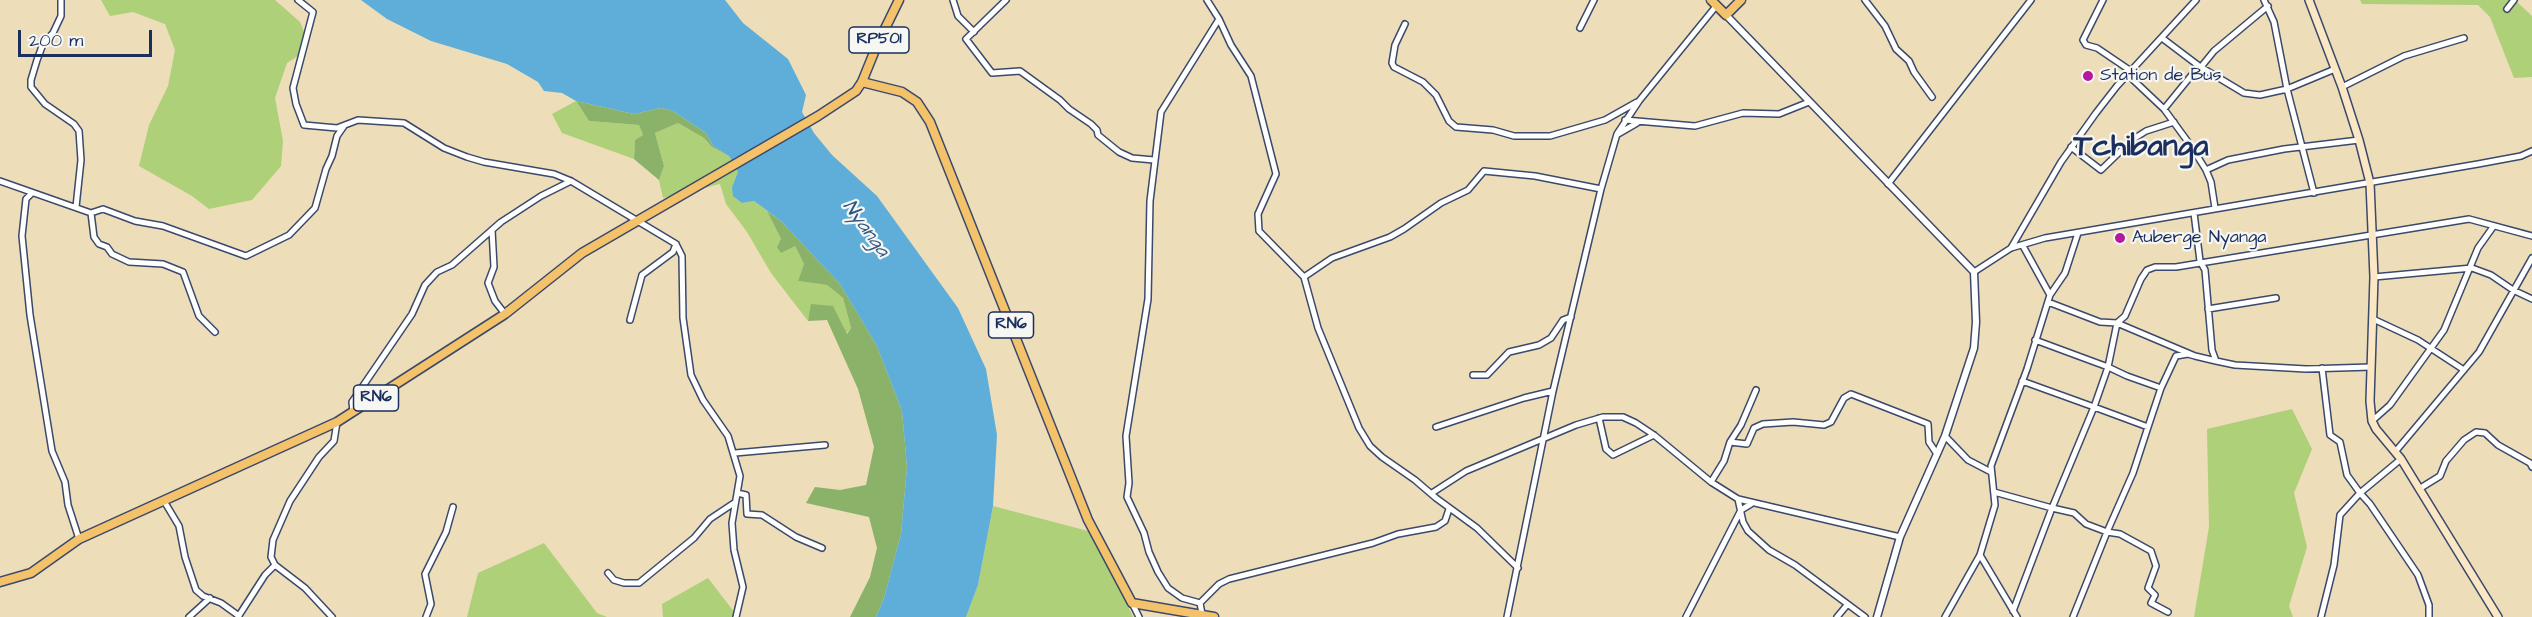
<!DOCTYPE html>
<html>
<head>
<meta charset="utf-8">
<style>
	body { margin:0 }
	#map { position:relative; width:2532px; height:617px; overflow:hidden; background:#edddb9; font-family:"Architects Daughter",sans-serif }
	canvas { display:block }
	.scale { position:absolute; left:18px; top:30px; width:134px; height:27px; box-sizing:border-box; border:3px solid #1b2f5e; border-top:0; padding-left:8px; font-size:18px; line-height:21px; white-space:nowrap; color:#1b2f5e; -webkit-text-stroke:4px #f6f6f2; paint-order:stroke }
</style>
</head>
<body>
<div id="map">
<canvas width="2532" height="617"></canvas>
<div class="scale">200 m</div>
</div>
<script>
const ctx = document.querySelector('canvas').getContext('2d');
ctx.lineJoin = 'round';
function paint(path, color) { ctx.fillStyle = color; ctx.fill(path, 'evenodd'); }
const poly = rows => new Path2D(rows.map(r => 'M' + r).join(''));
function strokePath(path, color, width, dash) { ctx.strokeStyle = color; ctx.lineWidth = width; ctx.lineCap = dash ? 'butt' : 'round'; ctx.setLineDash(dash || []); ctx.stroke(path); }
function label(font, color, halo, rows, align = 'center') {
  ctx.font = font + ' "Architects Daughter",sans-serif'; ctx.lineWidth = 4.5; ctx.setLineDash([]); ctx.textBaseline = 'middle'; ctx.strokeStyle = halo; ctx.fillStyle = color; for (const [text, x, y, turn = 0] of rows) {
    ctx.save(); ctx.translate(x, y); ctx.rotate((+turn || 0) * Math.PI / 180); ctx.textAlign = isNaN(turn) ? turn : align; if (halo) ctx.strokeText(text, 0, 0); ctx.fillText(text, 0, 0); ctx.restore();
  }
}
const green = poly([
	[101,0,275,0,300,22,305,34,298,56,287,63,275,98,283,141,281,166,252,200,209,209,192,196,139,166,149,125,168,86,175,50,165,24,133,12,110,16],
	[2360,0,2515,0,2532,16,2532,77,2514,78,2490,17,2478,5,2362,4],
	[576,101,589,121,639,125,643,135,635,140,634,159,562,133,552,114],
	[678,123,704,138,712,147,729,156,738,172,732,187,742,203,754,201,767,211,781,239,795,246,804,264,798,281,827,285,843,298,851,328,846,334,812,304,808,321,771,273,747,232,726,204,720,184,663,198,659,180,664,166,655,133],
	[2292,409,2312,449,2294,493,2307,547,2289,606,2293,617,2194,617,2209,527,2207,429],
	[993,506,1088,531,1116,579,1133,617,966,617,978,585],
	[544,543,597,613,607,617,467,617,478,573],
	[708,578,738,617,663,617,662,604]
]);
const forest = poly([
	[576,101,634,114,661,108,673,111,706,133,713,146,729,156,712,147,704,138,678,123,655,133,664,166,659,180,634,159,635,140,643,135,639,125,589,121],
	[767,211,781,221,840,284,877,346,902,411,907,467,901,534,884,598,876,617,850,617,870,577,877,548,869,517,806,503,815,487,840,490,866,485,874,447,858,389,827,320,808,321,811,304,833,306,847,334,851,328,843,298,827,285,798,281,804,264,795,246,781,253,777,247,781,239]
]);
const water = poly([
	[361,0,725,0,743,23,788,59,806,95,802,112,814,133,832,155,877,196,958,308,986,369,997,435,993,506,978,585,966,617,876,617,884,598,901,534,907,467,902,411,877,346,840,284,781,221,754,201,742,203,733,196,732,187,738,172,729,156,713,146,706,133,673,111,661,108,634,114,576,101,562,93,544,91,538,82,507,64,431,41,387,19]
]);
const minor = poly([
	[61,0,61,16,53,33,43,44,37,60,31,80,31,87,45,104,74,124,79,131,81,160,76,207],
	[298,0,313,12,293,88,296,104,304,125,337,128,358,120,404,123,444,148,467,157,484,162,554,174,571,181,676,244,682,256,683,318,691,375,703,400,728,436,740,476,732,523,734,550,743,587,736,617],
	[953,0,958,16,974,32],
	[1006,0,966,39,992,73,1020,71,1060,100,1069,109,1091,124,1097,130,1098,135,1119,152,1132,158,1154,160],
	[1207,0,1219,19,1231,45,1251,76,1276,174,1258,214,1259,231,1304,277,1318,328,1359,428,1370,446,1382,457,1415,480,1436,498,1477,528,1518,568],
	[1865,0,1885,26,1896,49,1909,61,1914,72,1932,97],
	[2103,0,2083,40,2086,45,2097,48,2131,71],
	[2507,9,2514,0],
	[1405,24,1395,45,1392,63,1394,67,1423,82,1436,95,1449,121,1456,127,1493,130,1514,136,1550,136,1605,120,1637,102],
	[1580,28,1594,0],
	[2162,38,2199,66],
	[2201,67,2214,51,2268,6],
	[2128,75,2164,109,2191,146,2206,170,2211,182,2215,208],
	[2342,87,2404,56,2464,38],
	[2164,109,2199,66,2244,93,2260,95,2287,89,2274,22,2264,0],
	[1625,120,1695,126,1743,113,1779,114,1809,102],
	[1618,134,1637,123],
	[2071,147,2101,170,2132,140,2146,131,2174,122],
	[2206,170,2228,160,2284,149,2359,140],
	[0,181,91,213,103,209,135,221,163,226,246,256,289,235,315,208,326,169,332,156,337,136,344,126],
	[1888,184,2031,0],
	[32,193,26,199,22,236,30,315,52,451,65,482,68,505,79,539],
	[2314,193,2287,89,2335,69],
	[91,213,94,237,99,244,107,247,112,254,129,262,163,264,183,272,199,316,215,332],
	[2194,213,2200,261,2205,270,2212,350,2216,361,2235,365,2306,369,2371,367],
	[492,230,494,267,488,283,495,301,505,314],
	[2023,246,2050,295],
	[2011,248,2061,162,2096,113,2117,86,2196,0],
	[1974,272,2011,248,2045,238,2478,164,2521,156,2532,151],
	[1304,277,1332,258,1390,237,1404,229,1441,203,1468,190,1484,171,1535,176,1601,189],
	[2374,277,2472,268,2491,275,2513,290,2532,299],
	[2048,302,2100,322,2117,323,2125,316,2141,279,2147,270,2155,267,2176,267,2469,219,2532,236],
	[2208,309,2276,298],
	[2373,319,2418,340,2464,370],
	[630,320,642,275,673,252,676,244],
	[2035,340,2108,367,2094,407,2148,427,2161,388,2176,356,2188,354,2195,356],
	[1473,375,1487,375,1509,352,1539,345,1551,338,1563,320,1571,317],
	[2161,388,2127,376,2108,367,2117,323,2195,356,2216,361],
	[353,412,352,402,412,314,425,285,437,272,452,265,501,222,541,196,571,181],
	[1599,418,1606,449,1613,455,1654,435],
	[2372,421,2390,405,2444,330,2478,248,2493,227],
	[1436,427,1524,398,1553,391],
	[1945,436,1968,460,1991,472],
	[1730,442,1747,444,1754,428,1763,424,1793,422,1824,425,1831,422,1844,398,1851,394,1928,424,1929,442,1937,454],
	[2395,452,2479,352,2532,258],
	[735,453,825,445],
	[2401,459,2360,493,2370,504,2418,575,2429,605,2429,617],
	[1711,482,1724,461,1730,442,1741,425,1756,390],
	[2419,489,2440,476,2446,461,2464,440,2476,432,2485,433,2498,445,2530,463,2532,467],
	[1994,492,2052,508,2094,407,2022,381],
	[737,493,746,495,747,514,762,515,796,537,822,548],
	[1432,493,1466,471,1576,425,1603,417,1623,417,1636,423,1654,435,1711,482,1738,499,1900,537],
	[1738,499,1743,522,1748,531,1769,550,1795,565,1865,617],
	[164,501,179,526,185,557,196,590,203,596,221,603,239,616],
	[1980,555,2017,617],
	[608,573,614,580,624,583,639,583,694,538,710,519,734,503],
	[1132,603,1139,617],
	[1200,603,1182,598,1168,588,1158,572,1149,552,1144,533,1127,497,1129,483,1126,436,1148,299,1150,201,1161,112,1219,19],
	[2013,611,2052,508,2074,513,2086,524,2107,532,2133,473,2148,427],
	[1202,614,1200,603,1219,584,1229,579,1373,543,1398,534,1436,527,1445,521,1449,509],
	[189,617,210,598],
	[238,617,265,575,275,565],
	[332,617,305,588,275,565,271,557,273,540,290,501,319,457,334,441,337,422],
	[426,617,431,604,425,574,446,532,453,507],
	[1507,617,1553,391,1601,189,1617,134,1639,101,1717,5],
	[1686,617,1741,510,1751,504],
	[1837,617,1847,605],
	[1945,617,1980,555,1995,505,1991,466,2027,369,2050,295,2065,273,2078,233],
	[2073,617,2107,532,2120,534,2151,551,2156,566,2148,588,2155,595,2151,603,2168,612],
	[2321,617,2334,565,2340,515,2360,493,2347,475,2340,442,2330,435,2322,368]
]);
const tertiary = poly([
	[1726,15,1974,272,1976,322,1974,348,1945,436,1900,537,1877,617]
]);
const secondary = poly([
	[2309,0,2342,87,2359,140,2370,183,2374,277,2370,401,2372,421,2376,429,2401,459,2498,617]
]);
const primary = poly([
	[1711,0,1726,15,1741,0],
	[862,82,877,45,899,0]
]);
const trunk = poly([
	[0,582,31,573,79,539,337,422,505,314,582,253,818,116,856,91,862,82,902,92,917,102,930,122,1088,520,1132,603,1214,617]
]);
const markers = [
	[2088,76,6,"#b5179e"],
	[2120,238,6,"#b5179e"]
];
const shields = [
	[879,40,60],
	[1011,325,45],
	[376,398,45]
];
const shieldNames = [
	["RP501",879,40],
	["RN6",1011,325],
	["RN6",376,398]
];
const poiNames = [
	["Station de Bus",2100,76],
	["Auberge Nyanga",2132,238]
];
const waterNames = [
	["Nyanga",865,229,54]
];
const townNames = [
	["Tchibanga",2141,149]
];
paint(green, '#aed078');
paint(forest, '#8ab268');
paint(water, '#5eaed9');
strokePath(minor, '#3a496c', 8);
strokePath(tertiary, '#3a496c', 9);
strokePath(secondary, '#3a496c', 10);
strokePath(primary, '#3a496c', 11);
strokePath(trunk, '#3a496c', 11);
strokePath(minor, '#fff', 5);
strokePath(tertiary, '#fff', 6);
strokePath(secondary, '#fbe7c3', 7);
strokePath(primary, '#f4c26a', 8);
strokePath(trunk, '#f4c26a', 8);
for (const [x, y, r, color] of markers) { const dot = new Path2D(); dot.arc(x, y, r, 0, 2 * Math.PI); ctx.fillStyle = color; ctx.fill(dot); strokePath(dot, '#f6f6f2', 2); }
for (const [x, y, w] of shields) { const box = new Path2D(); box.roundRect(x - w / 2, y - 13, w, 26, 4.5); ctx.fillStyle = '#f6f6f2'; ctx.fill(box); strokePath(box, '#1b2f5e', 1.5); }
label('bold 16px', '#1b2f5e', null, shieldNames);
label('18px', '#1b2f5e', '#f6f6f2', poiNames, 'left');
label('italic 20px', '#2f5583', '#f6f6f2', waterNames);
label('bold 30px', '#1b2f5e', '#f6f6f2', townNames);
</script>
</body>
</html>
